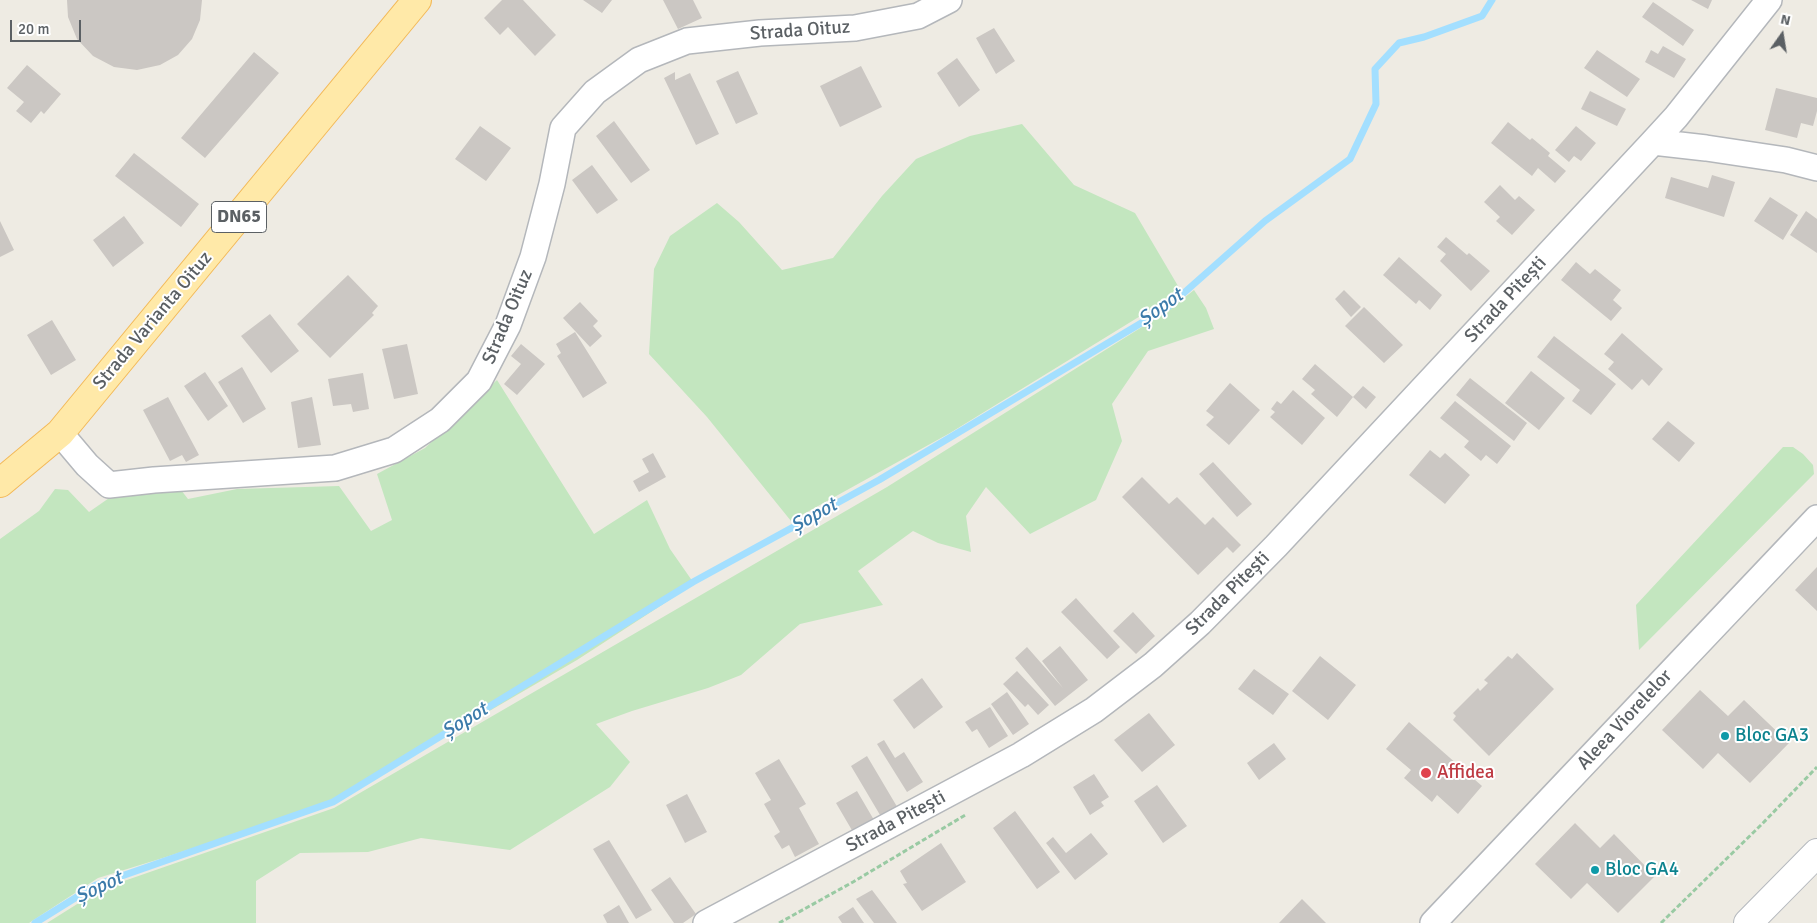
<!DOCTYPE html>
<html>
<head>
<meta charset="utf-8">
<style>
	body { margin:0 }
	#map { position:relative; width:1817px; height:923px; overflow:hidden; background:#eeebe3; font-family:Signika,sans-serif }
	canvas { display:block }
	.north { position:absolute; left:1757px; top:10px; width:50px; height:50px; -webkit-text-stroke:4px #fff; paint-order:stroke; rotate:13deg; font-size:14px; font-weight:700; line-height:20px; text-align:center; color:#5b6064 }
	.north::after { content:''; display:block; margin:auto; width:18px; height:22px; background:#5b6064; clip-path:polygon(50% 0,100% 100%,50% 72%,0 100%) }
	.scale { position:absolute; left:10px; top:20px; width:71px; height:22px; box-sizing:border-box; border:2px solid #5b6064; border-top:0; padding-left:6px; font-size:15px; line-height:18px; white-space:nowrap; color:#5b6064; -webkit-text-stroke:4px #fff; paint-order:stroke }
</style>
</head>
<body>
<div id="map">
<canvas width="1817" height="923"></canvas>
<div class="north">N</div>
<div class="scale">20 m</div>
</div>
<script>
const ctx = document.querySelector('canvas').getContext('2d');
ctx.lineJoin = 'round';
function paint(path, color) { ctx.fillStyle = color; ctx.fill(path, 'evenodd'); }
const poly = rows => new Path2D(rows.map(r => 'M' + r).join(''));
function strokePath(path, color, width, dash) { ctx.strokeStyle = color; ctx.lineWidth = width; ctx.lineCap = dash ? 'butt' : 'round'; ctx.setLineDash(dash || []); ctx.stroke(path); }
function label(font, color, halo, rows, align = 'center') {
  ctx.font = font + ' Signika,sans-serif'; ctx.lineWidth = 4; ctx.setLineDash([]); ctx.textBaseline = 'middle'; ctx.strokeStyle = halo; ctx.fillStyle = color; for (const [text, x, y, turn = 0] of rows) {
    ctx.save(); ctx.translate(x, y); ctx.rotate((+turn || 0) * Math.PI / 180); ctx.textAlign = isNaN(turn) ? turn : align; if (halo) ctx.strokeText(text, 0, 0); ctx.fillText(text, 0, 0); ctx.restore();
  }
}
const green = poly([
	[1022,124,1074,185,1135,213,1181,291,950,433,791,521,707,417,649,354,654,269,670,236,717,203,739,222,782,270,833,258,882,196,916,159,970,136],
	[1194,290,1206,308,1214,329,1148,351,1112,404,1122,441,1096,500,1030,534,986,487,966,516,971,552,938,543,913,531,858,571,883,605,800,624,741,675,708,688,632,711,596,724,630,762,610,787,510,850,421,838,368,852,300,853,256,881,256,923,47,923,101,889,334,808,887,487,1169,310],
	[497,380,594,534,647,500,670,549,693,582,671,599,577,660,333,802,166,857,98,878,29,923,0,923,0,539,39,511,55,489,68,490,89,512,112,496,181,490,188,499,237,489,339,486,371,531,392,520,377,474,425,448],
	[1783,447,1793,447,1803,454,1813,465,1814,474,1639,650,1636,605]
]);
const stream = poly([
	[35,923,96,885,333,802,693,582,879,480,1168,307,1265,221,1350,159,1376,104,1375,69,1399,43,1424,37,1482,16,1492,0]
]);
const building = poly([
	[67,0,202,0,200,20,192,39,178,55,160,65,137,70,114,67,93,56,77,39,68,17],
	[502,0,523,0,556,35,535,56,508,27,500,35,484,18],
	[583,0,612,0,602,13],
	[663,0,693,0,702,18,678,29],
	[1691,0,1712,0,1708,9],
	[1653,2,1694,30,1683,46,1642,17],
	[994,28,1015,61,996,74,976,38],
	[1663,46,1686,59,1674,78,1645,62,1651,50,1658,54],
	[1597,50,1640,79,1627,97,1584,68],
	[254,52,279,73,205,158,181,138],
	[957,58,980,90,959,107,937,73],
	[27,65,61,94,44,114,41,111,31,123,16,111,24,102,7,88],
	[861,66,882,107,840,127,820,86],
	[738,71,758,114,736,124,716,81],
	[675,72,675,80,690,73,719,134,696,145,664,78],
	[1776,88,1817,98,1817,111,1813,126,1801,123,1797,138,1765,130],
	[1590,91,1626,109,1617,126,1581,109],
	[614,121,650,170,631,183,596,136],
	[1508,122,1530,140,1532,138,1550,153,1548,156,1566,171,1555,183,1538,168,1532,176,1491,143],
	[480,126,511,148,486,181,455,159],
	[1576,126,1596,143,1581,161,1574,156,1569,162,1555,150],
	[134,153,199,204,181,227,115,176],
	[592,165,618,200,597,214,572,180],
	[1712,175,1735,182,1724,217,1665,198,1671,177,1708,188],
	[1500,185,1515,200,1519,196,1535,210,1512,235,1496,221,1500,217,1484,202],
	[1770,197,1798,215,1783,240,1754,221],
	[1806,211,1817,219,1817,253,1790,235],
	[124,216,144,243,113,267,93,240],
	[0,221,14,250,0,257],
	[1446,237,1467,255,1469,253,1490,271,1471,291,1440,261,1446,254,1437,247],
	[1399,257,1442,295,1430,310,1419,300,1416,304,1383,275],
	[1576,262,1590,274,1595,269,1621,290,1613,300,1622,308,1611,321,1561,280],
	[348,275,378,306,372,313,374,315,330,358,297,324],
	[1344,290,1361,307,1351,317,1335,299],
	[580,302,598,321,593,326,602,336,590,347,563,318],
	[1364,307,1403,345,1384,363,1345,326],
	[270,314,299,351,271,373,241,336],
	[52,320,76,360,51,375,27,335],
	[575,332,607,383,583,398,557,356,561,353,556,344],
	[1622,333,1663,369,1649,386,1642,379,1632,390,1608,369,1614,362,1604,354],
	[1554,336,1616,384,1591,415,1572,401,1580,390,1537,357],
	[407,344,418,394,394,399,382,349],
	[521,344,545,364,517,395,504,384,521,364,511,356],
	[1315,364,1353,397,1337,417,1311,394,1315,390,1302,379],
	[242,367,266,409,243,423,218,382],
	[1531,371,1565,398,1539,430,1505,403],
	[205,372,228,406,208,421,184,386],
	[363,373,369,409,353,412,351,404,333,406,328,379],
	[1470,378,1527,423,1514,441,1456,395],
	[1230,383,1260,410,1229,445,1206,425,1214,417,1206,411],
	[1363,386,1376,397,1366,409,1353,397],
	[1293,390,1325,418,1302,445,1270,417,1275,412,1271,409,1277,401,1281,404],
	[168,397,199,455,186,462,182,455,170,461,143,410],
	[312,397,321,445,298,448,291,402],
	[1455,401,1511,446,1497,464,1486,455,1481,461,1464,447,1469,441,1440,418],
	[1668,421,1695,443,1679,462,1652,439],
	[1430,450,1440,458,1445,453,1470,475,1445,504,1409,475],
	[653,453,666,477,639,492,633,481,649,472,642,459],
	[1213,462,1252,504,1237,517,1199,474],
	[1142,477,1169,504,1177,497,1205,525,1213,517,1241,545,1233,553,1227,547,1198,575,1122,497],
	[1817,567,1817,611,1795,590],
	[1076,598,1120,647,1107,659,1061,612],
	[1133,612,1155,636,1136,654,1113,631],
	[1060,646,1088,680,1055,706,1015,658,1027,647,1063,688,1042,661],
	[1517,653,1554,689,1489,756,1453,720,1456,716,1453,713,1478,688,1480,691,1488,683,1484,680,1508,656,1512,659],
	[1320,656,1356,685,1328,720,1292,691],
	[1254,669,1289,694,1273,715,1238,689],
	[1017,671,1049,705,1038,715,1028,704,1025,707,1003,684],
	[922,678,943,707,914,729,893,700],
	[1700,690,1728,716,1744,700,1789,743,1750,783,1718,753,1703,769,1662,730],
	[1007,692,1029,724,1013,735,991,704],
	[990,707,1008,736,989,748,977,729,972,732,965,722],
	[1149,713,1175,745,1142,772,1114,740],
	[1409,722,1482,786,1458,814,1437,795,1432,802,1404,778,1411,770,1386,749],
	[884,740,895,758,904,752,923,782,907,792,877,744],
	[1274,743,1286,759,1259,780,1247,763],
	[867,756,899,810,883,820,851,766],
	[779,759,806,804,799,808,819,844,795,857,789,845,782,849,774,836,780,832,764,804,771,800,755,773],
	[1094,774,1109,797,1101,802,1104,806,1090,815,1073,787],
	[1157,785,1187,826,1163,843,1134,801],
	[857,791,874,820,853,832,836,803],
	[687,794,707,832,685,843,666,805],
	[1015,811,1060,872,1037,889,993,828],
	[1575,823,1600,848,1614,834,1655,876,1618,913,1587,883,1571,899,1535,864],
	[1091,833,1108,854,1075,880,1046,843,1053,837,1066,853],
	[609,840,652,910,636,919,593,849],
	[941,843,966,882,922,911,903,884,907,883,900,871],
	[670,877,696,914,683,923,674,923,651,890],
	[872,890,897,923,874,923,856,899],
	[1302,899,1326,923,1279,923],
	[619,905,629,923,607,923,603,915],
	[853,907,864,923,842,923,838,917]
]);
const path = poly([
	[779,923,853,882,967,814],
	[1661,923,1762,824,1817,767]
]);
const street = poly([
	[1653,142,1706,148,1786,160,1817,168],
	[60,433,87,465,109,485,154,480,335,468,394,450,440,420,479,381,508,325,533,257,552,184,563,128,595,92,639,60,687,41,760,33,855,28,918,16,949,0],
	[706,923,1021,755,1094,710,1153,665,1200,623,1276,546,1653,142,1676,117,1769,0],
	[1433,923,1817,518]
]);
const secondary = poly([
	[1748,923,1817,853]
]);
const primary = poly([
	[0,483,60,433,417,0]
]);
const markers = [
	[1725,736,5,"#0f9aa8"],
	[1426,773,6,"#e0444e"],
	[1595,870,5,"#0f9aa8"]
];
const shields = [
	[239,217,55]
];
const shieldNames = [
	["DN65",239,217]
];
const streetNames = [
	["Strada Oituz",800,31,-4],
	["Strada Pitești",1506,300,-47],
	["Strada Oituz",508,317,-67],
	["Strada Varianta Oituz",153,321,-50],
	["Strada Pitești",1228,594,-45],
	["Aleea Viorelelor",1625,720,-47],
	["Strada Pitești",896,822,-28]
];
const cultureNames = [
	["Bloc GA3",1735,736],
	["Bloc GA4",1605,870]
];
const healthNames = [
	["Affidea",1437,773]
];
const waterNames = [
	["Șopot",1161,308,-35],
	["Șopot",814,516,-29],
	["Șopot",465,721,-31],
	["Șopot",99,888,-25]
];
paint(green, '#c3e6bf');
strokePath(stream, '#a3dfff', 7);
paint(building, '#cbc7c3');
strokePath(street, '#b4b7bb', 28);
strokePath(secondary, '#b5b9be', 30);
strokePath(primary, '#f3b958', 30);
strokePath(path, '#99caa3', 3, [5, 2.5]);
strokePath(street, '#fff', 25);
strokePath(secondary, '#fff', 28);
strokePath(primary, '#ffe9a8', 28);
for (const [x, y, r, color] of markers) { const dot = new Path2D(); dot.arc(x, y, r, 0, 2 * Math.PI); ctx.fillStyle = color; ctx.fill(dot); strokePath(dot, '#fff', 2); }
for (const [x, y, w] of shields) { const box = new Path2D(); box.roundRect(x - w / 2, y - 15.5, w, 31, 4); ctx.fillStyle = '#fff'; ctx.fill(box); strokePath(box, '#5b6064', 1); }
label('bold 18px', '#5b6064', null, shieldNames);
label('19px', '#5b6064', '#fff', streetNames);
label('19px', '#0d838f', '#fff', cultureNames, 'left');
label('19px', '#be3a42', '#fff', healthNames, 'left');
label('italic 20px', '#3c7baa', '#fff', waterNames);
</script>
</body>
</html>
